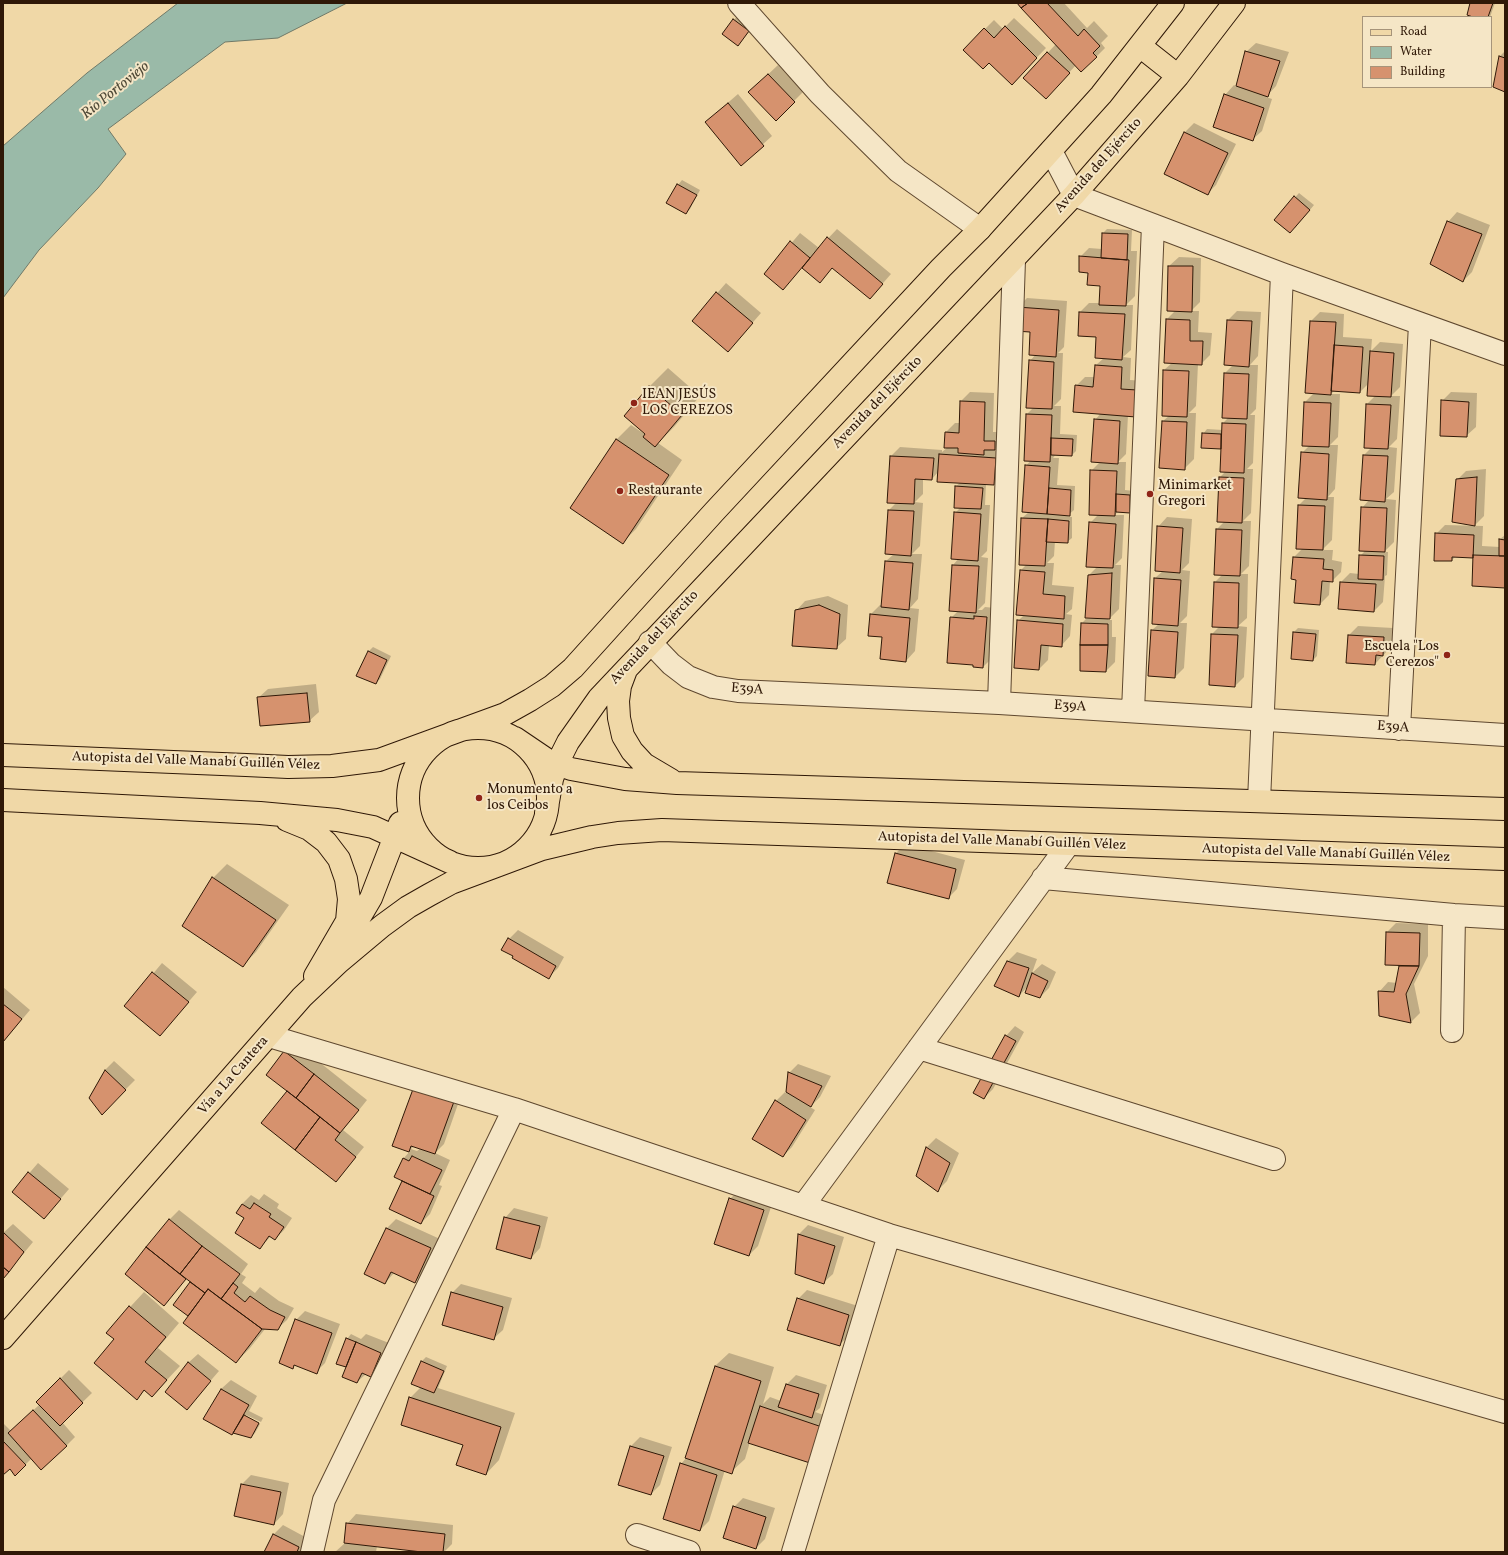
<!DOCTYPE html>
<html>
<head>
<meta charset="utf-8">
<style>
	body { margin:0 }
	#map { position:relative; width:1508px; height:1555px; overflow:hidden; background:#f0d8a7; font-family:Vollkorn,serif }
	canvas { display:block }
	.frame { position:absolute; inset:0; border:4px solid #2f1807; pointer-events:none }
	.legend { position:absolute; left:1362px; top:16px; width:130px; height:72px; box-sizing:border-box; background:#f5e6c6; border:1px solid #a6947a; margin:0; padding:5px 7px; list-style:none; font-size:12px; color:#2f1807 }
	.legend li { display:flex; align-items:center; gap:8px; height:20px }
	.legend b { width:20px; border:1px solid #a6947a }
</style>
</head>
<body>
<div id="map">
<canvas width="1508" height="1555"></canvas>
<div class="frame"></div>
<ul class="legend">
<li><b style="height:5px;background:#f0d8a7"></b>Road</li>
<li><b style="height:11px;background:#9abaa8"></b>Water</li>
<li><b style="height:11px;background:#d6926e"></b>Building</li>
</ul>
</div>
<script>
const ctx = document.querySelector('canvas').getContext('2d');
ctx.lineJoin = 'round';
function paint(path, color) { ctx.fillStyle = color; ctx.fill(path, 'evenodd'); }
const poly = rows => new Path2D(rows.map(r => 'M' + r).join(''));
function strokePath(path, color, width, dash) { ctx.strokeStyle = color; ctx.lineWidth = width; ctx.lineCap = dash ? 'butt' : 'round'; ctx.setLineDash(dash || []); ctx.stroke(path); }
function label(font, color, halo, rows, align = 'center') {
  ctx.font = font + ' Vollkorn,serif'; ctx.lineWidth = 4; ctx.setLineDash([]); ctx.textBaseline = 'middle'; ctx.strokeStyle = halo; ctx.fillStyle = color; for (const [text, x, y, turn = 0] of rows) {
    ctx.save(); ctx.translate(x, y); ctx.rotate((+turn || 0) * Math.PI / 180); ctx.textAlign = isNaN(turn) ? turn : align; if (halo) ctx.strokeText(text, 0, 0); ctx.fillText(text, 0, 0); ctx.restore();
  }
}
const water = poly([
	[178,3,347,3,278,38,225,42,108,129,126,154,98,188,39,250,3,298,3,146,87,73,178,3]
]);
const shadow = poly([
	[1018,3,1064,3,1087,28,1094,21,1108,36,1101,43,1105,48,1096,57,1076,65,1055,88,1024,78,1056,44],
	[1471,3,1495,3,1490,17,1476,17],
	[738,15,753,27,738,45,723,33],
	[1014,18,1046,48,1021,74,964,50,994,20,1003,29],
	[1256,43,1289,52,1276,86,1266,97,1272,99,1262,131,1252,140,1225,95,1234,85,1237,87,1246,52],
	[1505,51,1505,91,1500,56],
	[778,65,803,92,776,119,759,83],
	[738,94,772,136,741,164,716,113],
	[1194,123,1236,144,1216,185,1207,194,1165,173,1185,132],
	[682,180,700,190,690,209,686,213,678,185],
	[1299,193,1314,205,1295,228,1276,219],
	[1457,212,1490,225,1472,272,1463,281,1448,222],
	[837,229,891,274,870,298,833,267,820,281,802,267,783,289,765,274,800,233,819,248],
	[1107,229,1132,230,1131,251,1137,251,1135,296,1126,305,1133,305,1131,350,1123,357,1131,358,1130,380,1146,381,1128,415,1126,454,1118,462,1126,462,1125,490,1134,491,1133,507,1129,512,1118,511,1115,515,1124,515,1122,558,1115,565,1121,565,1119,609,1108,620,1112,620,1112,637,1116,637,1115,662,1106,671,1082,623,1086,619,1095,619,1089,575,1098,566,1090,523,1099,514,1091,471,1100,462,1095,420,1101,413,1076,386,1085,377,1095,377,1096,365,1104,358,1097,336,1079,335,1080,312,1089,303,1100,303,1101,285,1089,272,1080,257,1089,248,1102,249,1103,233],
	[1179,257,1201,258,1200,302,1191,311,1199,311,1198,332,1212,333,1210,355,1201,364,1198,364,1196,406,1189,413,1196,413,1194,459,1184,469,1160,467,1163,421,1170,415,1164,370,1173,362,1167,319,1176,310,1169,266],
	[726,283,761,313,728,351,693,321],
	[1027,298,1067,301,1064,347,1058,353,1063,353,1061,399,1054,406,1061,406,1060,434,1077,435,1076,451,1072,455,1056,454,1053,458,1059,458,1057,485,1075,486,1074,510,1067,516,1072,517,1072,538,1067,542,1055,541,1054,556,1047,563,1054,563,1052,585,1074,587,1072,609,1066,614,1072,615,1070,636,1061,646,1049,645,1048,660,1039,669,1018,621,1024,615,1021,570,1027,564,1022,518,1029,512,1026,466,1031,460,1027,414,1034,407,1030,361,1036,354,1031,331,1018,307],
	[1237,311,1261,312,1258,356,1250,365,1258,365,1256,409,1250,415,1255,415,1253,463,1247,469,1253,469,1251,513,1243,521,1251,521,1249,566,1241,574,1248,574,1247,618,1238,626,1247,627,1244,677,1235,686,1210,684,1212,634,1220,626,1213,626,1215,582,1223,574,1217,529,1225,521,1220,477,1226,471,1222,447,1220,448,1203,434,1207,429,1223,430,1223,423,1229,417,1225,373,1233,365,1228,320],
	[1320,312,1344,314,1343,337,1372,339,1371,351,1380,342,1403,344,1400,387,1391,396,1400,396,1397,439,1389,447,1397,448,1394,492,1386,499,1396,500,1394,542,1384,552,1388,552,1387,575,1385,576,1383,602,1374,611,1339,609,1341,582,1350,573,1359,574,1360,556,1365,551,1362,508,1369,500,1364,455,1372,447,1367,404,1376,395,1369,383,1360,392,1335,390,1331,394,1340,394,1338,437,1330,445,1338,445,1335,489,1328,497,1334,497,1332,540,1322,550,1333,550,1332,560,1342,562,1341,572,1332,581,1330,581,1329,595,1320,604,1297,579,1294,557,1303,548,1299,505,1307,497,1302,453,1310,445,1305,402,1315,392,1311,321],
	[668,368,700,396,674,427,658,443,682,460,636,529,622,543,571,508,617,439,631,425,649,437,649,387],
	[970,392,994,393,993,432,1004,432,1004,440,995,449,1004,449,1003,475,994,484,986,484,985,505,990,505,987,551,981,557,988,558,985,603,978,610,982,610,985,607,995,608,992,658,983,667,974,666,951,618,958,611,953,565,959,558,955,513,961,507,956,486,960,483,938,472,932,479,923,478,923,494,915,502,923,503,920,546,912,554,922,554,918,599,910,608,919,609,915,651,906,661,883,636,869,635,871,614,880,605,882,605,886,561,894,554,889,510,897,502,891,456,900,447,942,450,942,452,948,447,946,432,955,423,960,423,961,401],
	[1451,392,1477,393,1476,427,1466,436,1442,401],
	[1486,469,1484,516,1475,525,1457,480,1466,471],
	[1167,517,1192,519,1189,563,1182,570,1190,571,1187,616,1180,623,1187,623,1184,668,1175,677,1152,630,1159,624,1155,578,1163,571,1158,527],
	[1445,525,1483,526,1482,546,1500,547,1500,539,1505,535,1505,587,1474,557,1456,556,1452,560,1436,534],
	[828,596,848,605,846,639,836,648,796,611,805,601],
	[1358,626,1393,628,1392,646,1375,664,1347,662,1349,635],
	[1298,628,1319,630,1317,656,1313,660,1294,632],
	[373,647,391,656,380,679,376,683,358,676,369,651],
	[316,684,319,712,309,721,258,698,268,689],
	[905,844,965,860,957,889,948,898,896,853],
	[227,864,289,905,256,952,242,966,183,926,213,878],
	[1396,923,1428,924,1428,956,1414,984,1420,1013,1411,1022,1380,1016,1379,992,1388,982,1397,983,1401,965,1387,932],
	[518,930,564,957,558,968,549,977,514,956,509,939],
	[1017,952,1037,959,1032,973,1042,964,1056,972,1049,988,1040,997,1028,986,1019,996,1008,961],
	[162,963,197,992,160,1035,126,1006],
	[3,987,30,1010,3,1042],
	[1015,1026,1024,1032,993,1089,984,1098,1006,1036],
	[294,1042,367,1100,343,1130,364,1147,336,1181,288,1091,267,1074],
	[114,1061,135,1080,102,1113,90,1098,105,1070],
	[798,1064,831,1076,820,1097,810,1107,815,1110,792,1147,783,1156,776,1101,785,1092,786,1093,789,1073],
	[464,1087,444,1144,435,1153,450,1160,439,1185,442,1186,430,1214,421,1223,390,1209,403,1181,404,1158,410,1151,394,1145],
	[414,1146,421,1148,417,1151,411,1149],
	[936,1138,959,1153,947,1181,938,1190,917,1176,927,1147],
	[38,1163,69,1189,44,1218,13,1192],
	[739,1190,773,1201,758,1246,749,1255,730,1199],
	[264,1194,279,1204,277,1208,292,1218,284,1230,275,1239,271,1236,260,1248,245,1218,242,1204,251,1195,259,1200],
	[514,1208,548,1217,540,1248,531,1258,505,1218],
	[179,1210,248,1264,241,1274,246,1277,242,1283,255,1293,260,1287,279,1301,294,1308,287,1320,277,1329,265,1329,250,1348,236,1362,193,1311,174,1304,192,1282,187,1278,164,1305,126,1274,170,1219],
	[396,1219,440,1239,424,1273,415,1282,394,1273,385,1283,366,1274,387,1228],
	[13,1224,33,1242,3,1278,3,1233],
	[808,1225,844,1237,833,1274,823,1283,796,1273,799,1234],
	[461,1284,512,1298,503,1330,493,1339,452,1293],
	[807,1290,858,1306,849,1336,839,1345,798,1299],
	[144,1292,179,1323,158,1348,180,1366,152,1396,145,1390,136,1399,115,1339,107,1332],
	[305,1311,340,1324,325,1363,316,1372,296,1364,292,1367,296,1320],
	[351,1334,361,1339,366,1334,389,1343,380,1367,371,1376,366,1374,357,1382,347,1367,347,1339],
	[729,1353,774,1367,763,1404,770,1397,781,1401,787,1384,796,1375,827,1385,820,1408,815,1412,830,1417,819,1452,750,1442,745,1459,731,1472,725,1470,709,1521,700,1530,681,1464,686,1458,715,1366],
	[198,1354,219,1371,187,1408,188,1363],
	[426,1357,447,1366,438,1388,515,1413,499,1460,486,1474,464,1444,410,1398,421,1387,421,1362],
	[69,1370,92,1393,62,1422,75,1437,66,1446,32,1458,25,1465,10,1468,3,1474,3,1425,4,1424,11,1431,39,1405,37,1402],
	[231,1380,257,1396,249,1411,263,1418,261,1422,246,1415,246,1417,260,1424,255,1433,251,1437,234,1432,221,1389],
	[640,1437,672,1447,660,1485,651,1494,619,1484,631,1446],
	[251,1475,289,1483,283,1514,274,1524,236,1515,242,1484],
	[743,1498,775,1508,765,1539,756,1548,734,1507],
	[356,1514,453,1525,452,1544,444,1552,431,1552,377,1546,376,1552,335,1552,345,1543,347,1524],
	[283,1525,307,1538,301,1552,265,1552,274,1534]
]);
const building = poly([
	[1017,3,1028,3,1021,8,1017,3],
	[1028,3,1047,3,1078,36,1084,29,1100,46,1093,53,1097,57,1081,72,1021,8,1028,3],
	[1470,3,1493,3,1488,17,1473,17,1467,15,1470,3],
	[733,19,749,31,738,46,722,34,733,19],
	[1005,26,1037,58,1012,85,989,63,983,69,963,50,984,28,994,38,1005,26],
	[1245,51,1280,61,1268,97,1236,86,1245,51],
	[1047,52,1070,73,1046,99,1023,78,1047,52],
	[1499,56,1505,58,1505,92,1493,87,1499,56],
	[768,74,795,102,776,121,748,92,768,74],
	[1224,94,1264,108,1253,141,1213,127,1224,94],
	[728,103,764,146,741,166,705,122,728,103],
	[1184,132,1228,153,1208,195,1164,174,1184,132],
	[677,184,697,195,686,214,666,203,677,184],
	[1294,196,1310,210,1290,233,1274,220,1294,196],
	[1447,221,1482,234,1463,282,1430,264,1447,221],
	[1102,233,1128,234,1127,260,1101,258,1102,233],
	[827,237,883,284,870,299,832,268,820,283,802,268,827,237],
	[790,241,810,258,783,290,764,274,790,241],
	[1079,256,1129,260,1126,306,1099,305,1100,286,1087,285,1088,273,1079,272,1079,256],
	[1168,266,1193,266,1192,312,1167,311,1168,266],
	[716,292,753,323,728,352,692,321,716,292],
	[1017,307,1059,310,1056,357,1029,355,1030,332,1015,331,1017,307],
	[1079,312,1125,314,1122,360,1095,358,1096,337,1078,336,1079,312],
	[1166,319,1190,320,1190,341,1203,341,1202,365,1164,363,1166,319],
	[1227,320,1252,321,1249,367,1224,365,1227,320],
	[1310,321,1336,322,1331,395,1305,393,1310,321],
	[1334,345,1363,347,1360,393,1331,391,1334,345],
	[1370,351,1394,353,1391,397,1367,396,1370,351],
	[1029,360,1054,362,1052,409,1026,408,1029,360],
	[1095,365,1122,367,1121,389,1137,390,1136,417,1073,412,1075,385,1093,387,1095,365],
	[1163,370,1189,371,1187,417,1162,416,1163,370],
	[1224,373,1249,374,1247,419,1222,418,1224,373],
	[649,386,682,415,655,447,643,437,645,434,624,416,649,386],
	[1441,400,1469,402,1467,437,1440,436,1441,400],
	[960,401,985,402,984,441,995,441,995,450,984,450,984,455,958,453,958,448,944,448,945,432,959,433,960,401],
	[1304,402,1331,403,1329,447,1302,446,1304,402],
	[1366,404,1391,405,1388,449,1364,448,1366,404],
	[1026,414,1052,415,1050,462,1024,461,1026,414],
	[1094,419,1120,421,1118,464,1091,462,1094,419],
	[1162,421,1187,422,1185,470,1159,468,1162,421],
	[1222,423,1246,424,1244,473,1220,472,1222,423],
	[1202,433,1221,434,1221,449,1201,448,1202,433],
	[1051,438,1073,439,1072,456,1051,455,1051,438],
	[616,439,669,475,623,544,570,508,616,439],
	[1301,452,1329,454,1327,500,1298,498,1301,452],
	[939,454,996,458,994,485,937,482,939,454],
	[1363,455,1388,456,1385,502,1360,500,1363,455],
	[890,456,934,458,932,480,915,479,914,504,887,503,890,456],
	[1025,465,1050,467,1047,514,1022,512,1025,465],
	[1090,470,1117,471,1115,516,1089,515,1090,470],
	[1219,477,1244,478,1242,523,1217,522,1219,477],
	[1477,477,1475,526,1452,522,1456,479,1477,477],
	[955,486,983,488,981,509,954,508,955,486],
	[1049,488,1071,490,1070,516,1047,514,1049,488],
	[1116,494,1130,495,1130,513,1116,512,1116,494],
	[1298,505,1325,506,1323,550,1296,549,1298,505],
	[1361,507,1387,508,1385,552,1359,551,1361,507],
	[888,510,914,511,911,556,885,554,888,510],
	[954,512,981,514,978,561,951,559,954,512],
	[1021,518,1048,519,1045,566,1019,565,1021,518],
	[1048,519,1069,521,1068,543,1046,542,1048,519],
	[1089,522,1116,524,1113,568,1086,567,1089,522],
	[1157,526,1183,528,1180,573,1155,571,1157,526],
	[1216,529,1242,530,1240,576,1214,575,1216,529],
	[1435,533,1474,535,1473,558,1452,557,1452,561,1434,561,1435,533],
	[1499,539,1505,540,1505,556,1499,556,1499,539],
	[1359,555,1384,556,1383,580,1358,579,1359,555],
	[1473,555,1505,556,1505,588,1472,586,1473,555],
	[1293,557,1324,559,1323,569,1333,570,1333,582,1322,581,1320,605,1294,603,1296,580,1291,579,1293,557],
	[885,561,913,563,909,610,881,607,885,561],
	[952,565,979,566,976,613,949,611,952,565],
	[1020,570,1045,572,1043,594,1065,596,1064,619,1016,615,1020,570],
	[1112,573,1110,619,1085,618,1088,575,1112,573],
	[1154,578,1181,580,1178,626,1152,624,1154,578],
	[1214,582,1239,583,1238,628,1212,627,1214,582],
	[1340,582,1376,584,1374,612,1338,609,1340,582],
	[819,605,840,614,837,649,792,646,795,610,819,605],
	[870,614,910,618,906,662,880,659,882,637,868,636,870,614],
	[974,616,987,617,983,668,973,667,973,665,947,663,950,617,974,619,974,616],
	[1017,620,1063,624,1062,647,1041,645,1039,670,1014,668,1017,620],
	[1081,623,1108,624,1108,645,1080,645,1081,623],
	[1151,630,1178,632,1175,678,1148,676,1151,630],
	[1293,632,1316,634,1313,661,1291,659,1293,632],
	[1211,634,1238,635,1235,687,1209,685,1211,634],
	[1348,635,1384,637,1383,656,1376,655,1375,665,1346,663,1348,635],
	[1080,645,1108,645,1106,672,1080,671,1080,645],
	[368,651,387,660,376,684,356,676,368,651],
	[307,693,310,722,260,726,257,697,307,693],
	[895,853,956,869,949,899,887,883,895,853],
	[212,877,276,920,243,967,182,926,212,877],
	[1386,932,1420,933,1419,966,1385,965,1386,932],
	[508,938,556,966,549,979,512,958,513,956,501,950,508,938],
	[1007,961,1029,968,1019,997,994,986,1007,961],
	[1399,966,1419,966,1406,994,1411,1023,1379,1016,1378,991,1394,992,1399,966],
	[152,972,189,1002,160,1036,124,1006,152,972],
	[1032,973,1048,981,1040,998,1025,993,1032,973],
	[3,1004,22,1019,3,1042,3,1004],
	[1005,1035,1016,1041,984,1099,973,1093,1005,1035],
	[284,1051,314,1074,296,1098,266,1075,284,1051],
	[105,1070,126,1090,102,1115,89,1098,105,1070],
	[788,1072,822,1086,811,1107,786,1092,788,1072],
	[314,1074,359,1110,340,1133,296,1098,314,1074],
	[416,1081,456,1096,435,1154,411,1146,409,1152,392,1146,416,1081],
	[287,1091,320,1117,295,1150,261,1123,287,1091],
	[775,1100,806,1120,783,1157,752,1139,775,1100],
	[320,1117,340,1133,335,1140,356,1157,336,1182,295,1150,320,1117],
	[926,1147,950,1163,938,1192,916,1176,926,1147],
	[412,1156,442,1170,430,1194,394,1177,403,1158,409,1161,412,1156],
	[28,1172,61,1199,44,1219,12,1192,28,1172],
	[402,1181,434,1196,421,1224,389,1209,402,1181],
	[729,1198,764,1210,749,1256,714,1244,729,1198],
	[254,1203,271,1214,269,1217,284,1227,275,1240,269,1236,260,1249,235,1233,244,1218,236,1213,242,1204,250,1209,254,1203],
	[504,1217,540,1226,531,1259,496,1249,504,1217],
	[169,1219,202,1246,180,1274,146,1247,169,1219],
	[386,1228,431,1248,415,1283,391,1272,385,1284,364,1274,386,1228],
	[3,1232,24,1252,9,1272,3,1267,3,1232],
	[798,1234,835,1246,824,1284,795,1274,798,1234],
	[202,1246,240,1274,221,1299,208,1289,205,1293,180,1274,202,1246],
	[146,1247,186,1279,164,1306,125,1274,146,1247],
	[3,1267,9,1272,3,1279,3,1267],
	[190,1282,205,1293,188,1316,173,1305,190,1282],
	[233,1283,238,1287,234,1293,245,1302,250,1296,270,1310,285,1317,278,1330,262,1329,221,1299,233,1283],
	[208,1289,262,1329,236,1363,183,1323,208,1289],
	[451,1292,503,1307,494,1340,442,1325,451,1292],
	[797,1298,849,1315,840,1346,787,1330,797,1298],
	[129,1306,166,1337,145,1362,167,1380,152,1397,144,1390,137,1400,94,1363,114,1339,106,1333,129,1306],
	[295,1319,332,1333,317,1374,294,1365,293,1369,279,1363,295,1319],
	[346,1338,356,1342,346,1367,336,1364,346,1338],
	[356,1342,381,1353,371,1377,362,1373,357,1383,342,1377,356,1342],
	[421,1361,444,1371,434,1393,411,1384,421,1361],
	[188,1362,211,1381,187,1410,165,1392,188,1362],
	[715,1366,761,1381,732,1474,685,1458,715,1366],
	[60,1378,83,1403,60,1426,36,1402,60,1378],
	[786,1384,819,1394,812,1418,778,1407,786,1384],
	[221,1389,249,1405,232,1435,203,1419,221,1389],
	[409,1397,501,1427,486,1475,456,1465,463,1445,401,1425,409,1397],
	[760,1406,822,1427,810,1463,748,1443,760,1406],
	[33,1410,67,1446,41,1470,8,1433,33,1410],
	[244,1415,259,1423,251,1438,233,1433,244,1415],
	[3,1441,26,1465,15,1476,10,1469,3,1475,3,1441],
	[630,1446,664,1456,651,1495,618,1485,630,1446],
	[680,1463,717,1475,700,1531,663,1519,680,1463],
	[241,1484,281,1492,274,1525,234,1516,241,1484],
	[733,1506,766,1517,756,1549,723,1538,733,1506],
	[346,1523,445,1534,443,1552,422,1552,344,1543,346,1523],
	[273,1534,299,1547,297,1552,264,1552,273,1534]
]);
const minor = poly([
	[739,3,820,94,898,171,980,229],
	[1051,151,1074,195,1282,274,1505,354],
	[650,642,671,664,688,677,713,687,738,691,999,703,1505,735],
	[999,703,1014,260],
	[1133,711,1153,225],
	[1399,729,1420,324],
	[1259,801,1282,274],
	[1043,878,1454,915,1505,918],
	[1452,1031,1454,915],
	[269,1036,514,1109,889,1235,1505,1412],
	[919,1048,1274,1159],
	[803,1206,1068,845],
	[637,1535,689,1552],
	[312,1552,324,1500,514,1109],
	[793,1552,889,1235]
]);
const major = poly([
	[1140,46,1178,76],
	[626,670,620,686,618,701,619,718,623,736,632,751,644,764,671,780],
	'408 798a70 70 0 1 1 140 0a70 70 0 1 1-140 0Z',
	[515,738,549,761,571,769,625,779,677,783,1505,809],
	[3,755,246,765,288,767,332,766,379,760,505,714,530,700,552,686,573,668,714,512,941,268,980,229,1101,95,1173,3],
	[3,800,260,813,337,820,373,827,450,862],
	[546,813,552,779,557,764,568,742,599,698,1074,195,1178,76,1234,3],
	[287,820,309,829,326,842,339,859,346,879,349,899,347,921,315,976],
	[348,937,371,898,400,823],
	[3,1338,302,997,339,962,382,926,408,907,429,895,451,883,542,849,592,837,618,833,662,830,1505,859]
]);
const markers = [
	[634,403,4,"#8f2418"],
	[620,491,4,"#8f2418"],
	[1150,494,4,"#8f2418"],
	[1447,655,4,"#8f2418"],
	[479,798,4,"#8f2418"]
];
const streetNames = [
	["Avenida del Ejército",1099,166,-48],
	["Avenida del Ejército",878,403,-46],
	["Avenida del Ejército",655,638,-47],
	["E39A",747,690,4],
	["E39A",1070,707,3],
	["E39A",1393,728,4],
	["Autopista del Valle Manabí Guillén Vélez",196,762,2],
	["Autopista del Valle Manabí Guillén Vélez",1002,842,2],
	["Autopista del Valle Manabí Guillén Vélez",1326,854,2],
	["Vía a La Cantera",234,1076,-49]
];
const poiNames = [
	["IEAN JESÚS",642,395],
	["LOS CEREZOS",642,411],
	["Minimarket",1158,486],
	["Gregori",1158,502],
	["Restaurante",628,491],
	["Escuela \"Los",1439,647,"right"],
	["Cerezos\"",1439,663,"right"],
	["Monumento a",487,790],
	["los Ceibos",487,806]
];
const waterNames = [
	["Río Portoviejo",116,91,-39]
];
paint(water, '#9abaa8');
strokePath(water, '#6f7968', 1);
paint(shadow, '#0003');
paint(building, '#d6926e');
strokePath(building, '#2f1807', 1);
strokePath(minor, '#5f482f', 24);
strokePath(major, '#2f1807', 24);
strokePath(minor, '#f5e6c6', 22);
strokePath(major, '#f0d8a7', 22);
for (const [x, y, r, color] of markers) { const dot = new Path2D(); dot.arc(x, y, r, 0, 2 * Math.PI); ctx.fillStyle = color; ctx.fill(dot); strokePath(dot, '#f5e6c6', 1.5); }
label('14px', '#2f1807', '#f5e6c6', streetNames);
label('14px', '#2f1807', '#f5e6c6', poiNames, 'left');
label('italic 15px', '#4f4937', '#f5e6c6', waterNames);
</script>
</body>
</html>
